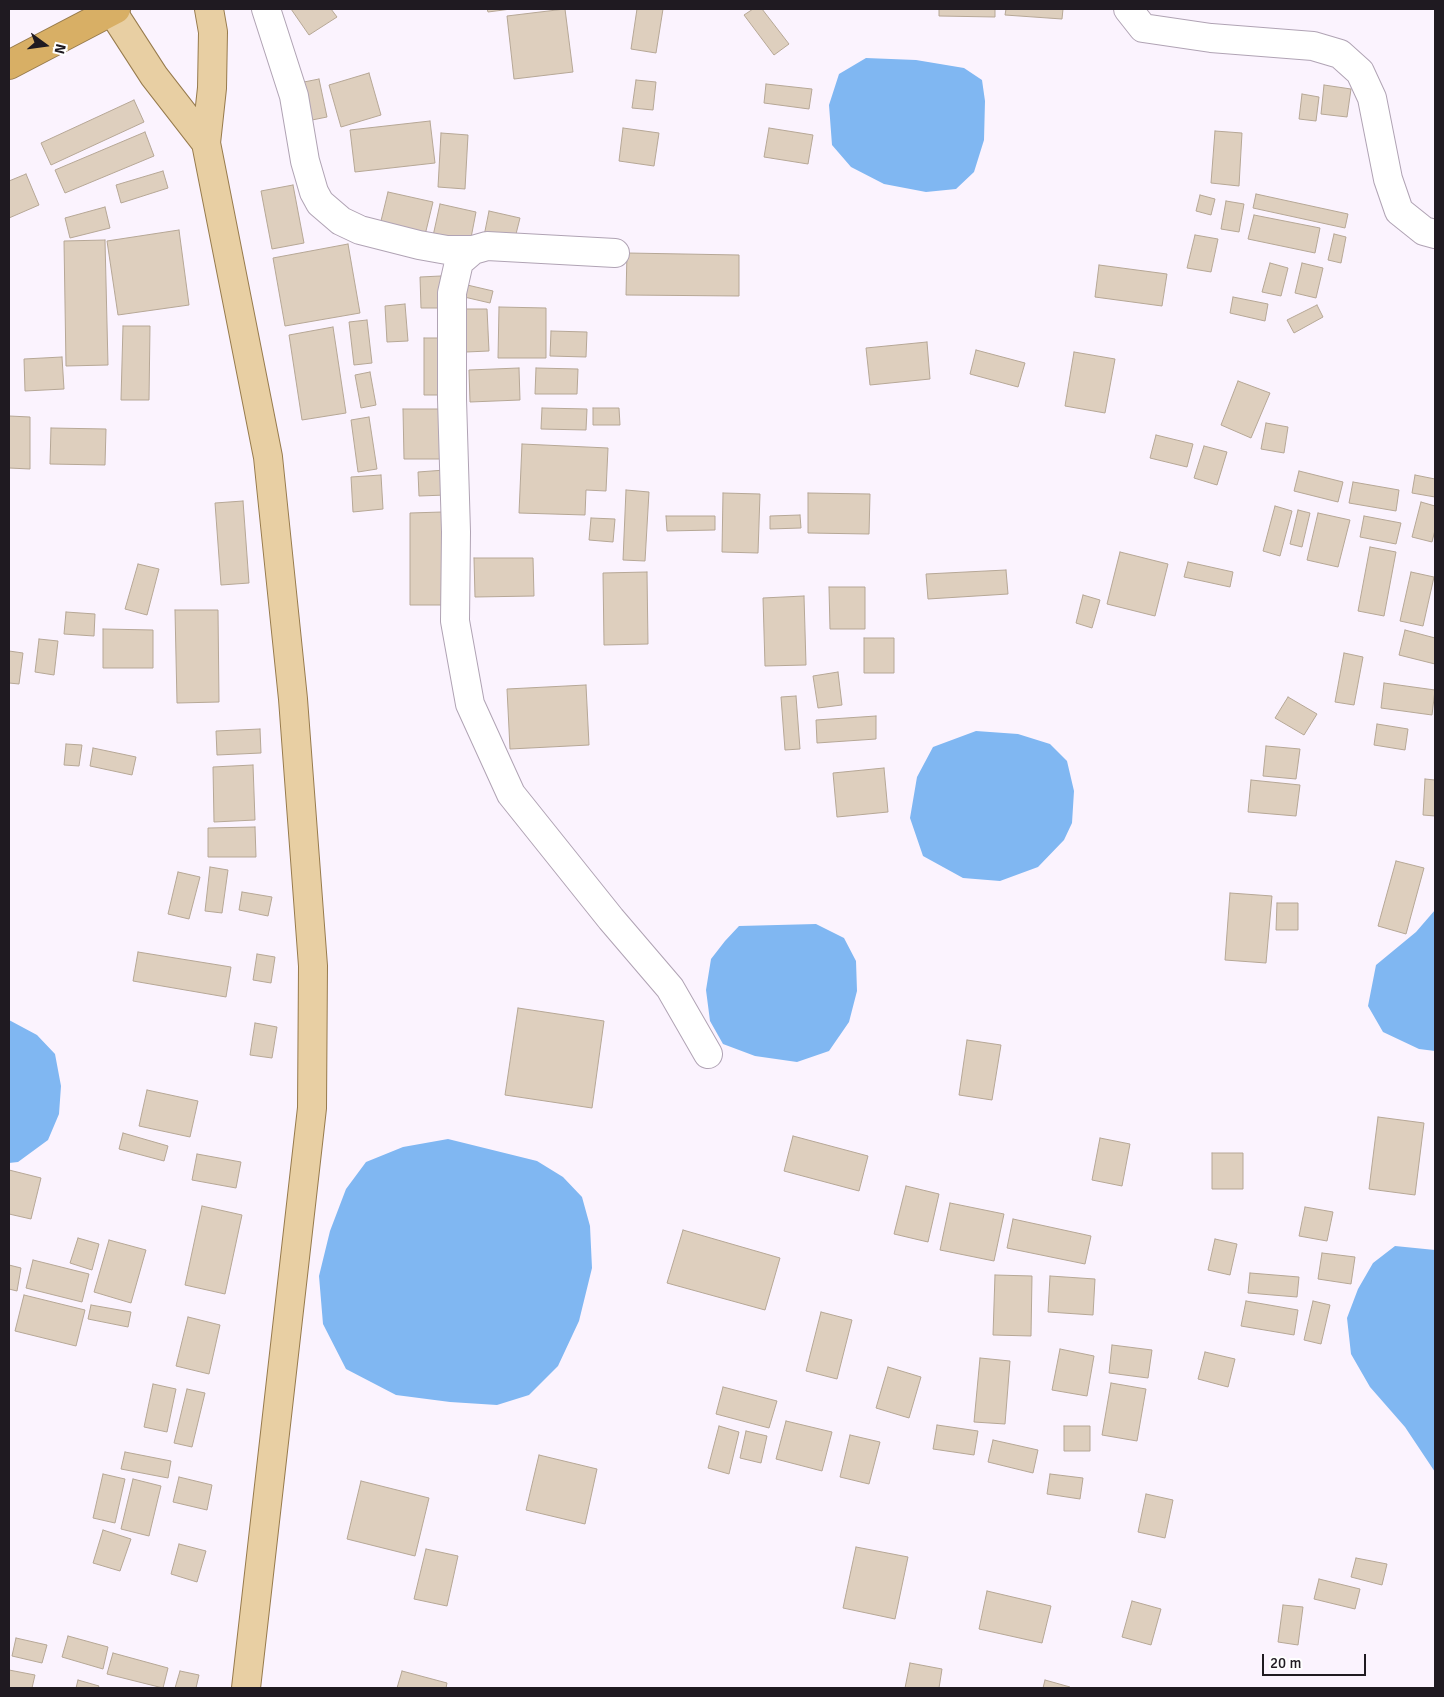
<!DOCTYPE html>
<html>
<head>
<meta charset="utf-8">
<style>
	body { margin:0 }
	#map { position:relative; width:1444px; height:1697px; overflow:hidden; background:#fbf3fe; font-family:Signika,sans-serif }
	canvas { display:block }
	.frame { position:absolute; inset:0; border:10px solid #1f1a21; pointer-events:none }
	.north { position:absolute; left:20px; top:20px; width:50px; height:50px; -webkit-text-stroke:4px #fff; paint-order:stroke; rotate:104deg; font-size:14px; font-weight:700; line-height:20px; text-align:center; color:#1f1a21 }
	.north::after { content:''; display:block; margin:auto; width:18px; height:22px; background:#1f1a21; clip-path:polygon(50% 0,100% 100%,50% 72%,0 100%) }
	.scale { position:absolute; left:1262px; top:1654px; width:104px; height:22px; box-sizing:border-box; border:2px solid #1f1a21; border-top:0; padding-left:6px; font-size:15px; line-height:18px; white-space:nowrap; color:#1f1a21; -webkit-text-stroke:4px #fff; paint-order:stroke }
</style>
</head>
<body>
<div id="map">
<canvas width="1444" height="1697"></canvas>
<div class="frame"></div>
<div class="north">N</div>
<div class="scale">20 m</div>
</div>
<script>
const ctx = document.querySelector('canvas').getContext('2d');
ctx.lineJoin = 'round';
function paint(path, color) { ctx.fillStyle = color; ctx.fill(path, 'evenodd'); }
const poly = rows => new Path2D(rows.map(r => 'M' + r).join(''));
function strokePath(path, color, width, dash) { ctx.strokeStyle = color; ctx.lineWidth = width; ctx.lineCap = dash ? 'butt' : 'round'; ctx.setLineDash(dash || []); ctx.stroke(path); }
const water = poly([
	[866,58,916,60,964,68,982,80,985,101,984,140,974,172,956,189,926,192,884,184,851,167,832,145,829,105,839,74],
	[976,731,1018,734,1050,744,1067,761,1074,791,1072,823,1064,840,1038,867,1000,881,963,878,923,856,910,818,917,777,933,747],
	[1435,910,1435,1051,1419,1049,1383,1032,1368,1006,1376,965,1416,932],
	[816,924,844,938,856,961,857,991,849,1022,829,1051,797,1062,755,1056,723,1044,710,1021,706,990,711,959,725,941,739,926],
	[9,1020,37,1035,55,1054,61,1086,59,1114,48,1140,18,1162,9,1163],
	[448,1139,537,1161,563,1177,582,1197,590,1226,592,1268,579,1321,558,1366,529,1395,497,1405,450,1402,396,1395,346,1369,323,1324,319,1276,330,1231,346,1189,366,1162,403,1147],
	[1395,1246,1435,1250,1435,1472,1405,1427,1370,1387,1351,1354,1347,1318,1358,1289,1373,1263]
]);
const building = poly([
	[291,9,331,9,337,17,309,35,291,9],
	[487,9,511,9,488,12,487,9],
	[565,9,573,72,514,79,507,16,565,9],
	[637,9,663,9,656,53,631,49,637,9],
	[753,9,762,9,789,44,774,55,744,15,753,9],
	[939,9,995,9,995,17,939,16,939,9],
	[1006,9,1063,9,1062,19,1005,15,1006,9],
	[369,73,381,115,341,127,329,85,369,73],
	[319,79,327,117,307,121,299,83,319,79],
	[636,80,656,82,653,110,632,108,636,80],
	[766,84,812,89,809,109,764,103,766,84],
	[1324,85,1351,89,1347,117,1321,114,1324,85],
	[1302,94,1319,97,1316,121,1299,119,1302,94],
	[134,100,144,122,51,165,41,143,134,100],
	[430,121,435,163,355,172,350,130,430,121],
	[623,128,659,133,654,166,619,161,623,128],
	[769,128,813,135,808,164,764,157,769,128],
	[1215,131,1242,133,1239,186,1211,183,1215,131],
	[145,132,154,156,65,193,55,170,145,132],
	[441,133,468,135,465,189,438,187,441,133],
	[163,171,168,188,121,203,116,185,163,171],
	[26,174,39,205,9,218,9,181,26,174],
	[293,185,304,243,272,249,261,191,293,185],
	[388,192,433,202,425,235,380,225,388,192],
	[1256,194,1348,214,1345,228,1253,208,1256,194],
	[1200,195,1215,199,1211,215,1196,211,1200,195],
	[1226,201,1244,204,1239,232,1221,229,1226,201],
	[440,204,476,212,470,243,433,236,440,204],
	[105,207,110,228,70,238,65,218,105,207],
	[489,211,520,218,514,242,484,236,489,211],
	[1254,215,1320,228,1315,253,1248,239,1254,215],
	[179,230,189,305,118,315,107,241,179,230],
	[1334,234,1346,237,1341,263,1328,260,1334,234],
	[1195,235,1218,239,1211,272,1187,268,1195,235],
	[105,240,108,365,66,366,64,241,105,240],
	[348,244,360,313,285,326,273,258,348,244],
	[627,253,739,255,739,296,626,295,627,253],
	[1270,263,1288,268,1281,296,1262,292,1270,263],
	[1302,263,1323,268,1316,298,1295,293,1302,263],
	[1099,265,1167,274,1162,306,1095,297,1099,265],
	[441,276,442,308,421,308,420,277,441,276],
	[463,284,493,291,490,303,460,296,463,284],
	[1233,297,1268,304,1265,321,1230,313,1233,297],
	[405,304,408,341,387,342,385,306,405,304],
	[1317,305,1323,317,1294,333,1287,320,1317,305],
	[499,307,546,308,546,358,498,358,499,307],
	[464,309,487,309,489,351,466,352,464,309],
	[367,320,372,363,354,365,349,322,367,320],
	[123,326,150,326,149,400,121,400,123,326],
	[333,327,346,413,302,420,289,335,333,327],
	[551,331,587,332,586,357,550,356,551,331],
	[424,338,443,338,443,395,424,395,424,338],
	[927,342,930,379,870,385,866,348,927,342],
	[976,350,1025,363,1018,387,970,374,976,350],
	[1074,352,1115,359,1105,413,1065,406,1074,352],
	[62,357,64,389,25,391,24,359,62,357],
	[519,368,520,400,470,402,469,370,519,368],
	[536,368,578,369,577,394,535,394,536,368],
	[370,372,376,405,361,408,355,375,370,372],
	[1238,381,1270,393,1251,438,1221,425,1238,381],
	[542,408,587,409,586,430,541,429,542,408],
	[593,408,619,408,620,425,593,425,593,408],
	[403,409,443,409,443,459,404,459,403,409],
	[9,416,30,417,30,469,9,468,9,416],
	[369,417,377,469,358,472,351,420,369,417],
	[1266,423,1288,427,1284,453,1261,449,1266,423],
	[51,428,106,429,105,465,50,464,51,428],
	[1156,435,1193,444,1187,467,1150,458,1156,435],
	[522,444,608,448,606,491,586,490,585,515,519,513,522,444],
	[1204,446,1227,452,1217,485,1194,478,1204,446],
	[445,470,446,495,419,496,418,472,445,470],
	[1299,471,1343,482,1338,502,1294,491,1299,471],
	[381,475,383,509,353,512,351,477,381,475],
	[1415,475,1435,479,1435,497,1412,493,1415,475],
	[1353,482,1399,490,1396,511,1349,503,1353,482],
	[626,490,649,492,645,561,623,560,626,490],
	[723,493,760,494,758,553,722,552,723,493],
	[808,493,870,494,869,534,808,533,808,493],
	[243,501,249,583,221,585,215,503,243,501],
	[1421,502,1435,506,1435,530,1432,542,1412,537,1421,502],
	[1275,506,1292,511,1280,556,1263,551,1275,506],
	[1298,510,1310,513,1302,547,1290,544,1298,510],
	[442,512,443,605,410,605,410,513,442,512],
	[1318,513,1350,520,1338,567,1307,560,1318,513],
	[800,515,801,528,770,529,770,516,800,515],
	[666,516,715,516,715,530,667,531,666,516],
	[1364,516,1401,523,1396,544,1360,537,1364,516],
	[591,518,615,519,613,542,589,540,591,518],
	[1370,547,1396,552,1384,616,1358,611,1370,547],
	[1120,552,1168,564,1155,616,1107,604,1120,552],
	[474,558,533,558,534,596,475,597,474,558],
	[1188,562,1233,572,1230,587,1184,577,1188,562],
	[138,564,159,569,147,615,125,609,138,564],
	[1006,570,1008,594,928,599,926,574,1006,570],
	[647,572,648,644,604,645,603,573,647,572],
	[1411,572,1434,577,1423,626,1400,621,1411,572],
	[829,587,865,587,865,629,830,629,829,587],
	[1083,595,1100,600,1092,628,1076,623,1083,595],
	[804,596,806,665,765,666,763,598,804,596],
	[175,610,218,610,219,702,177,703,175,610],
	[66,612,95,614,94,636,64,634,66,612],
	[103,629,153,630,153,668,103,668,103,629],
	[1405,630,1435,638,1435,664,1399,655,1405,630],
	[864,638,894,638,894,673,864,673,864,638],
	[39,639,58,641,54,675,35,672,39,639],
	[9,651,23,653,19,684,9,683,9,651],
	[1344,653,1363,657,1354,705,1335,702,1344,653],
	[838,672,842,705,818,708,813,676,838,672],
	[1384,683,1435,690,1432,715,1381,708,1384,683],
	[586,685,589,745,510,749,507,689,586,685],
	[796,696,800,749,785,750,781,697,796,696],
	[1288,697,1317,714,1304,735,1275,718,1288,697],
	[876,716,876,739,817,743,816,720,876,716],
	[1377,724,1408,729,1405,750,1374,745,1377,724],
	[260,729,261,753,217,755,216,731,260,729],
	[66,744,82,745,79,766,64,765,66,744],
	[1266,746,1300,749,1296,779,1263,776,1266,746],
	[93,748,136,757,132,775,90,766,93,748],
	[253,765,255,820,214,822,213,767,253,765],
	[884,768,888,812,837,817,833,773,884,768],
	[1425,779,1435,780,1435,816,1423,815,1425,779],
	[1251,780,1300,785,1296,816,1248,812,1251,780],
	[255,827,256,857,208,857,208,828,255,827],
	[1396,861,1424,868,1406,934,1378,926,1396,861],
	[210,867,228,870,222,913,205,911,210,867],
	[178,872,200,877,189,919,168,914,178,872],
	[242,892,272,897,268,916,239,910,242,892],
	[1230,893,1272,896,1266,963,1225,960,1230,893],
	[1277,903,1298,903,1298,930,1276,930,1277,903],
	[138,952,231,967,226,997,133,981,138,952],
	[257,954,275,957,271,983,253,980,257,954],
	[518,1008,604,1021,592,1108,505,1095,518,1008],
	[255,1023,277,1027,272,1058,250,1055,255,1023],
	[967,1040,1001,1045,992,1100,959,1095,967,1040],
	[147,1090,198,1101,190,1137,139,1126,147,1090],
	[1378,1117,1424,1123,1415,1195,1369,1189,1378,1117],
	[123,1133,168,1146,164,1161,119,1149,123,1133],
	[793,1136,868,1156,859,1191,784,1171,793,1136],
	[1100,1138,1130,1144,1122,1186,1092,1180,1100,1138],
	[1212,1153,1243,1153,1243,1189,1212,1189,1212,1153],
	[197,1154,241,1162,236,1188,192,1180,197,1154],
	[9,1170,41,1178,31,1219,9,1214,9,1170],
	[906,1186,939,1194,928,1242,894,1234,906,1186],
	[950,1203,1004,1214,994,1261,940,1250,950,1203],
	[202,1206,242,1215,225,1294,185,1285,202,1206],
	[1305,1207,1333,1212,1327,1241,1299,1236,1305,1207],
	[1013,1219,1091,1236,1085,1264,1007,1248,1013,1219],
	[683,1230,780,1258,765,1310,667,1283,683,1230],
	[78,1238,99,1244,92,1270,70,1263,78,1238],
	[1215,1239,1237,1244,1230,1275,1208,1270,1215,1239],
	[109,1240,146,1250,131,1303,94,1292,109,1240],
	[1322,1253,1355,1257,1351,1284,1318,1279,1322,1253],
	[33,1260,89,1274,82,1302,26,1288,33,1260],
	[9,1265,21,1268,17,1291,9,1289,9,1265],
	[1250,1273,1299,1277,1297,1297,1248,1293,1250,1273],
	[995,1275,1032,1276,1031,1336,993,1335,995,1275],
	[1050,1276,1095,1279,1093,1315,1048,1312,1050,1276],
	[24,1295,85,1310,76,1346,15,1331,24,1295],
	[1246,1301,1298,1310,1294,1335,1241,1326,1246,1301],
	[1313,1301,1330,1305,1321,1344,1304,1340,1313,1301],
	[91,1305,131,1312,128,1327,88,1319,91,1305],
	[821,1312,852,1320,837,1379,806,1371,821,1312],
	[188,1317,220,1325,209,1374,176,1366,188,1317],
	[1112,1345,1152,1350,1148,1378,1109,1373,1112,1345],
	[1060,1349,1094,1356,1087,1396,1052,1390,1060,1349],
	[1205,1352,1235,1359,1228,1387,1198,1379,1205,1352],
	[980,1358,1010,1361,1005,1424,974,1422,980,1358],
	[888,1367,921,1377,909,1418,876,1408,888,1367],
	[1111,1383,1146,1389,1137,1441,1102,1435,1111,1383],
	[153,1384,176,1389,167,1432,144,1427,153,1384],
	[723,1387,777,1401,769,1428,716,1414,723,1387],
	[187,1389,205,1393,192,1447,174,1443,187,1389],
	[786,1421,832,1432,822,1471,776,1459,786,1421],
	[937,1425,978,1431,974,1455,933,1449,937,1425],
	[719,1426,739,1432,729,1474,708,1468,719,1426],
	[1064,1426,1090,1426,1090,1451,1064,1451,1064,1426],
	[746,1431,767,1436,761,1463,740,1458,746,1431],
	[850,1435,880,1442,869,1484,840,1477,850,1435],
	[993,1440,1038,1450,1033,1473,988,1462,993,1440],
	[125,1452,171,1461,168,1478,121,1469,125,1452],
	[539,1455,597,1469,585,1524,526,1510,539,1455],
	[103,1474,125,1479,115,1523,93,1518,103,1474],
	[1050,1474,1083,1478,1080,1499,1047,1494,1050,1474],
	[179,1477,212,1485,207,1510,173,1502,179,1477],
	[133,1479,161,1486,149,1536,121,1529,133,1479],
	[361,1481,429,1498,415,1556,347,1539,361,1481],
	[1146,1494,1173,1500,1165,1538,1138,1532,1146,1494],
	[103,1530,131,1539,120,1571,93,1563,103,1530],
	[179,1544,206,1551,197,1582,171,1574,179,1544],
	[856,1547,908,1557,895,1619,843,1608,856,1547],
	[426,1549,458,1556,447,1606,414,1599,426,1549],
	[1356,1558,1387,1564,1382,1585,1351,1577,1356,1558],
	[1319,1579,1360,1589,1355,1609,1314,1599,1319,1579],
	[987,1591,1051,1606,1042,1643,979,1629,987,1591],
	[1132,1601,1161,1609,1151,1645,1122,1637,1132,1601],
	[1283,1605,1303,1607,1298,1645,1278,1642,1283,1605],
	[68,1636,108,1647,103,1669,62,1657,68,1636],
	[16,1638,47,1645,42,1663,12,1656,16,1638],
	[113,1653,168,1668,163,1688,107,1674,113,1653],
	[910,1663,942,1669,939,1688,905,1688,910,1663],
	[9,1670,35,1675,32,1688,9,1688,9,1670],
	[180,1671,199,1675,196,1688,175,1688,180,1671],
	[402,1671,447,1683,446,1688,397,1688,402,1671],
	[78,1680,99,1686,98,1688,76,1688,78,1680],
	[1045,1680,1070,1687,1070,1688,1043,1688,1045,1680]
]);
const minor = poly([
	[266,9,294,96,305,161,314,192,320,203,341,221,360,230,419,245,447,250,473,250],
	[1128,9,1143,28,1211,38,1313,46,1340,54,1360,72,1372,98,1388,179,1399,211,1424,231,1435,234],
	[615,253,487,246,473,250,459,262,452,293,452,399,456,532,455,621,470,704,511,794,611,919,670,988,708,1054]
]);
const major = poly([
	[209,9,213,32,212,88,206,143,268,457,293,699,313,966,312,1108,246,1688],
	[112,11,154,76,206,143]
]);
const highway = poly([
	[9,65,116,9]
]);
paint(water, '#80b7f2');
paint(building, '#decfbe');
strokePath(building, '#b6a796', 1);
strokePath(minor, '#b0a3b4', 30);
strokePath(major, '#977b4d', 30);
strokePath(highway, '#977b4d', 30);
strokePath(minor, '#fff', 28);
strokePath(major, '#e8cfa3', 28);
strokePath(highway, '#d8af65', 28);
</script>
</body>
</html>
